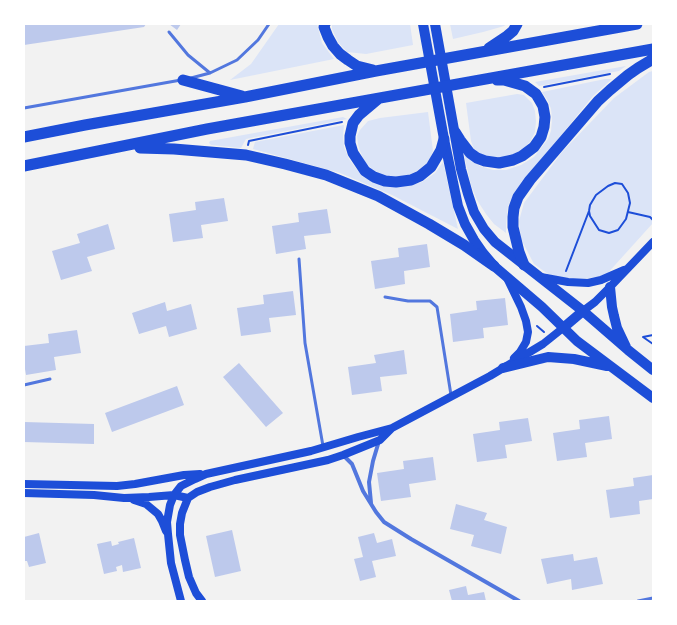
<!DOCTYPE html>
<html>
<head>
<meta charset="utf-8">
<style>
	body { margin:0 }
	#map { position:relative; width:677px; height:625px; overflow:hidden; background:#f2f2f2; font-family:Georgia,serif }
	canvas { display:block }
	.frame { position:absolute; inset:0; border:25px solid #fff; pointer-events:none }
</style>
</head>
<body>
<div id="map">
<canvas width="677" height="625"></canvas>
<div class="frame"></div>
</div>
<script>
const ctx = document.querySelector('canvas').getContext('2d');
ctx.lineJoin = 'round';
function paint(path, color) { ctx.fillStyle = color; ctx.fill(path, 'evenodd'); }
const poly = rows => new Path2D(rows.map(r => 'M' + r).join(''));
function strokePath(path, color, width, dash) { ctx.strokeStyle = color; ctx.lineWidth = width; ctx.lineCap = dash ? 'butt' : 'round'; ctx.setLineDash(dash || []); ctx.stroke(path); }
const green = poly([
	[279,24,317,24,322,43,334,59,230,80,251,64],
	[332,24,410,24,413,45,366,54,347,52,338,42,332,29],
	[450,24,507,24,504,26,483,32,453,39],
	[626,66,619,71,539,86,535,82],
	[653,71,653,223,606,275,585,279,573,280,548,274,534,264,521,239,519,221,524,203,562,152,614,98,649,72],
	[605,79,612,79,593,96,514,193,508,206,506,224,506,233,494,224,486,214,477,200,471,185,464,155,480,166,493,170,506,170,521,165,534,157,548,139,551,131,552,119,551,109,548,101,542,92],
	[517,94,524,95,532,103,535,111,536,121,535,132,530,142,522,150,512,155,500,159,480,155,474,149,471,141,466,103],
	[428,112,433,151,429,161,417,171,406,176,393,178,381,176,372,169,365,162,360,151,358,144,357,136,360,130,368,121,380,118],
	[343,117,347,119,246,139,241,148,211,145,209,143,210,141],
	[344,125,343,136,344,147,349,159,358,171,372,181,412,185,422,182,435,173,443,162,458,229,392,195,340,173,253,149,255,142]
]);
const building = poly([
	[24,24,146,24,144,27,24,45],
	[169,24,181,24,177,30],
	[224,198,228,221,201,225,203,238,173,242,169,214,196,210,195,202],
	[327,209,331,233,304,236,306,249,276,254,272,226,299,222,298,213],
	[108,224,115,249,87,257,92,271,61,280,52,251,80,243,77,234],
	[427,244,430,267,404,271,405,284,375,289,371,261,399,257,398,248],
	[293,291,296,315,269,318,271,332,241,336,237,308,264,304,263,295],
	[505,298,508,325,483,328,484,338,453,342,450,314,477,310,476,301],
	[165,302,167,311,191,304,197,329,169,337,166,326,139,334,132,313],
	[77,330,81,353,54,357,56,370,26,375,24,363,24,346,49,343,48,334],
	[404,350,407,374,380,377,382,391,352,395,348,367,376,363,374,355],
	[239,363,283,413,266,427,223,377],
	[177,386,184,405,112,432,105,413],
	[609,416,612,439,585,443,587,457,557,461,553,433,580,429,579,420],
	[528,418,532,441,505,445,507,458,477,462,473,434,500,430,499,422],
	[24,422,94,424,94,444,24,442],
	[433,457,436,480,409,484,411,497,381,501,377,473,404,469,403,461],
	[653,475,653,499,639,501,640,514,610,518,606,490,634,486,633,478],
	[456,504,487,513,484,520,507,527,501,554,471,546,474,535,450,529],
	[232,530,241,571,215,577,206,536],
	[39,533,46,563,29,567,27,561,24,561,24,537],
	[374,533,377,543,392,539,396,556,372,561,376,577,360,581,354,559,363,557,358,537],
	[134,538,141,568,123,572,122,565,116,567,117,571,104,574,97,544,111,541,112,546,119,544,118,542],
	[573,554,574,561,597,557,603,584,572,590,571,579,547,584,541,559],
	[466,586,468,595,484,592,486,601,452,601,449,590]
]);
const path = poly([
	[544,87,610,74],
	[248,145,249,141,342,122],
	[628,212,650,217,653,220],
	[566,271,589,211,590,205,596,195,608,186,615,183,622,184,628,193,630,203,626,219,618,230,609,233,599,230,590,216,589,211],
	[537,326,544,332],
	[643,337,653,344],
	[643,337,653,335]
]);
const service = poly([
	[169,32,188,55,210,73],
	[191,78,210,73,237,60,258,40,269,24],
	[24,108,181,80],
	[299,259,305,343,323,446],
	[385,297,408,301,430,301,437,307,451,395],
	[24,385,50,379],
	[638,601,653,598]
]);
const minor = poly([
	[343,455,352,464,363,491,376,512,384,522,411,539,519,601],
	[371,503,369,482,373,461,379,441]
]);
const secondary = poly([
	[541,277,568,282,588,283,601,280,624,270],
	[507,278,521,307,526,321,528,332,526,342,520,352,514,358],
	[583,311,595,302,610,287,653,242],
	[24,484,117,486,135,484,184,475,200,474],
	[24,493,94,495,124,498,149,497,174,495,188,498],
	[134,500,146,504,158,514,162,521,166,531],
	[181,601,171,563,168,534,167,522,170,505,174,495,181,486,195,479,206,474,311,451,358,437,392,428,490,376,543,344,563,328],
	[202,601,196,593,189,577,185,560,180,535,180,524,182,513,188,498,197,492,210,487,235,480,328,460,343,455,380,440,391,429]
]);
const primary = poly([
	[423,24,444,139,458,206,465,224,474,240,483,253,494,266,542,307,577,341,653,398],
	[435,24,461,169,468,194,474,212,484,229,495,242,583,311,628,350,653,370],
	[610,287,612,307,614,316,617,328,626,347],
	[563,328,583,311],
	[503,368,548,357,574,359,607,366]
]);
const trunk = poly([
	[325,24,324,27,328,37,333,46,340,54,348,60,357,66,373,70],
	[489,48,507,36,513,31,517,24],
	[183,80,242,96],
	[378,99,359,115,353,123,350,136,350,143,353,153,365,171,374,177,385,181,396,182,411,180,420,176,431,167,441,150,444,139],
	[455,132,460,140,470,153,477,158,485,161,499,163,513,160,522,156,534,147,541,137,544,127,545,117,543,106,539,99,536,94,525,86,504,80,497,80],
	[24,137,85,125,245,97,376,71,637,24],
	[140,148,174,149,246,155,285,164,326,175,378,196,429,224,464,245,494,266],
	[24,166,207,129,653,49],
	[524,265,519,252,513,227,513,217,514,208,518,197,530,180,598,101,610,90,628,75,638,68,653,59]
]);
paint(green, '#dbe4f7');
paint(building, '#bdc9ec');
strokePath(path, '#1d4ed8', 2);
strokePath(service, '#5277de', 3);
strokePath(minor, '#5277de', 4);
strokePath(secondary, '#1d4ed8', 8);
strokePath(primary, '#1d4ed8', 10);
strokePath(trunk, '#1d4ed8', 11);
</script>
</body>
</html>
